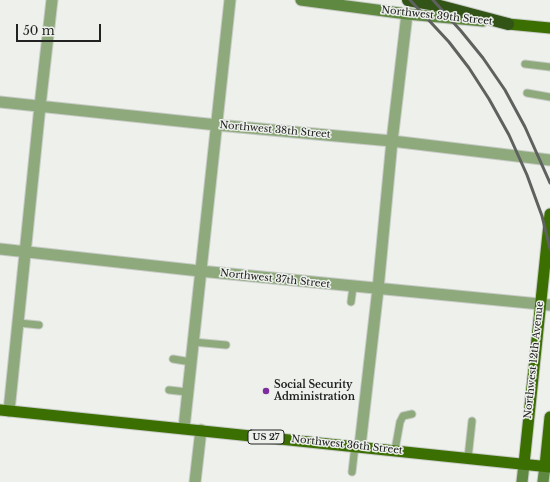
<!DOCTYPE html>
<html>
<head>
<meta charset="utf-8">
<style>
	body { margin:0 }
	#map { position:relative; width:550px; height:482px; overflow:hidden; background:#edf0eb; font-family:"Libre Baskerville",serif }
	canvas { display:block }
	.scale { position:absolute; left:16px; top:24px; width:85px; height:18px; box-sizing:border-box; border:2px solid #212221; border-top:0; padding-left:5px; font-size:12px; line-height:14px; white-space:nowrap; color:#212221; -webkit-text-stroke:3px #edf0eb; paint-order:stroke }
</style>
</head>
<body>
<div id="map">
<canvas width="550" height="482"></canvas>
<div class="scale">50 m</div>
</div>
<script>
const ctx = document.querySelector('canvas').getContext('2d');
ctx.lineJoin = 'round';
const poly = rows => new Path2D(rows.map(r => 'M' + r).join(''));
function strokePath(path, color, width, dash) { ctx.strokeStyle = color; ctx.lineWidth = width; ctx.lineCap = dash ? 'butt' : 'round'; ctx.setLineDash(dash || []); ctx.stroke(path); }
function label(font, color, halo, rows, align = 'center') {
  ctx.font = font + ' "Libre Baskerville",serif'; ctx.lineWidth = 3; ctx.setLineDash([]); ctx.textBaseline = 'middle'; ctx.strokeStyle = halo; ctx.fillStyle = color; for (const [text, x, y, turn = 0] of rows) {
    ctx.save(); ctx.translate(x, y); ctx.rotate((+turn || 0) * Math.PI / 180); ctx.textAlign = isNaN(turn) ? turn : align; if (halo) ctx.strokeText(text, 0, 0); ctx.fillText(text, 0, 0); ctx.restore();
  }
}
const service = poly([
	[525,64,550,67],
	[527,93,550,97],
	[351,302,353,287],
	[19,323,39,325],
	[193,342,226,345],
	[173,359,191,362],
	[169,390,187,392],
	[395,450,400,422,403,416,412,414],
	[468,458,472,421],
	[352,472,355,446]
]);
const minor = poly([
	[0,102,217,125,392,141,550,160],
	[0,249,200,271,550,305],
	[9,411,40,106,52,0],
	[184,428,230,0],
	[360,446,378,289,392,141,407,14],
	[195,482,201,430]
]);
const secondary = poly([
	[301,0,407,14,483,21],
	[522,482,524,464],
	[543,482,545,466]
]);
const primary = poly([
	[508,24,550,28],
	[0,410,550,467],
	[524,464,550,214],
	[545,466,550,417]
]);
const motorway = poly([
	[408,0,436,5,508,24]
]);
const rail = poly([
	[410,0,449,42,469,68,489,99,509,135,527,175,542,216,550,249],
	[433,0,461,31,483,58,505,90,525,127,550,183]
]);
const markers = [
	[266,391,4,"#7c2d9e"]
];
const shields = [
	[266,437,36]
];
const shieldNames = [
	["US 27",266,437]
];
const streetNames = [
	["Northwest 39th Street",437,16,6],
	["Northwest 38th Street",275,130,5],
	["Northwest 37th Street",275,279,6],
	["Northwest 12th Avenue",534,360,-84],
	["Northwest 36th Street",347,445,6]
];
const poiNames = [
	["Social Security",274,385],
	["Administration",274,397]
];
strokePath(service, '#c8cbc7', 9);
strokePath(minor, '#c8cbc7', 13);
strokePath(secondary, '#c8cbc7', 13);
strokePath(primary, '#c8cbc7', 13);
strokePath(motorway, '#c8cbc7', 14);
strokePath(service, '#8eaa7c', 7);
strokePath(minor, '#8eaa7c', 11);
strokePath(secondary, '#5f8841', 11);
strokePath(primary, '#3c6f01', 11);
strokePath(motorway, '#325416', 12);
strokePath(rail, '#5f615f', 3);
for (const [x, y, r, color] of markers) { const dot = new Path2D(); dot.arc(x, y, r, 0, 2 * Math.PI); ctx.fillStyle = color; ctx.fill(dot); strokePath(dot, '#edf0eb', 1.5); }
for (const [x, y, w] of shields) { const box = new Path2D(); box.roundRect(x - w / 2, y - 7, w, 14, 3); ctx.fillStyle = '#edf0eb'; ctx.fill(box); strokePath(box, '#212221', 1); }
label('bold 9px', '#212221', null, shieldNames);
label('10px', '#212221', '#edf0eb', streetNames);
label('bold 10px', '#212221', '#edf0eb', poiNames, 'left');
</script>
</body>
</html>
